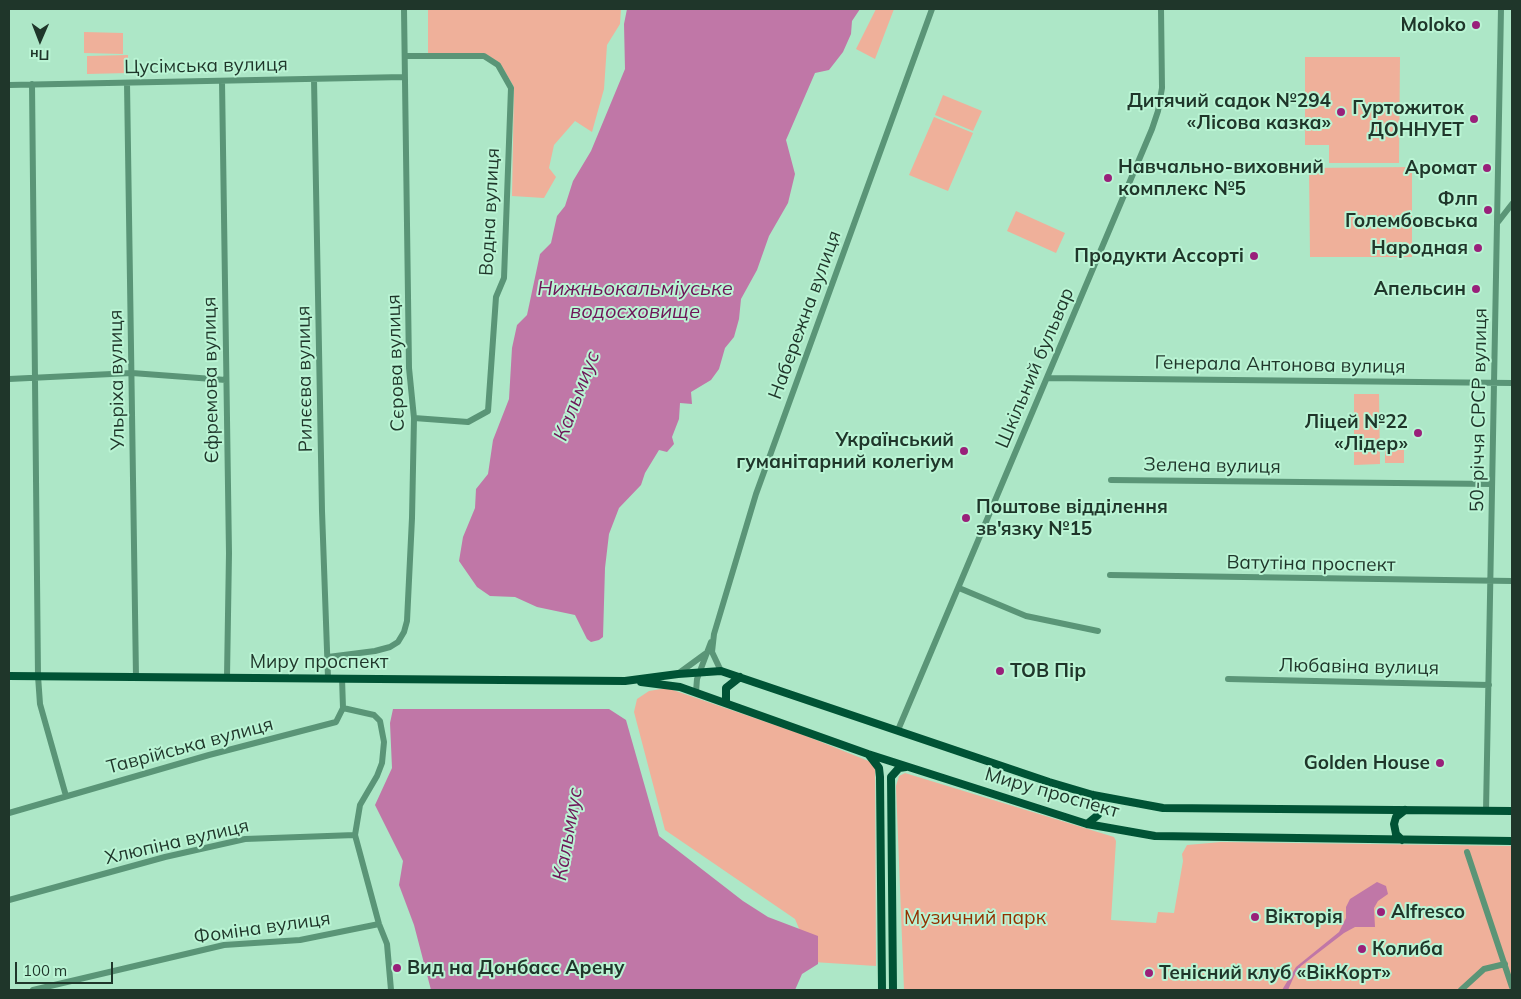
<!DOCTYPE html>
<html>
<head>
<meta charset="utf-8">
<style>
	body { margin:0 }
	#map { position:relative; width:1521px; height:999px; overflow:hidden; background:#ade7c7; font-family:Mulish,sans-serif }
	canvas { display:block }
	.frame { position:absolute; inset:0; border:10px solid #1f362a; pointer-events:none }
	.north { position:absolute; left:15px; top:15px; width:50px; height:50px; -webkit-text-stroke:4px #baf4d4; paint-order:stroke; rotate:181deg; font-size:14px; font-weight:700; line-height:20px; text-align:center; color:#1f362a }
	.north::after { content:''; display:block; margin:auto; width:18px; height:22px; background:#1f362a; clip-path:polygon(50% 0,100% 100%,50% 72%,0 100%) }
	.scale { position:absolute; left:15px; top:962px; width:98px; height:22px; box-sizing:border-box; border:2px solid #1f362a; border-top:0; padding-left:6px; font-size:15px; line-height:18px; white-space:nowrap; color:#1f362a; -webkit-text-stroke:4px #baf4d4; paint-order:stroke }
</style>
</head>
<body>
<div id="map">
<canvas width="1521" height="999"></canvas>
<div class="frame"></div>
<div class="north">Пн</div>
<div class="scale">100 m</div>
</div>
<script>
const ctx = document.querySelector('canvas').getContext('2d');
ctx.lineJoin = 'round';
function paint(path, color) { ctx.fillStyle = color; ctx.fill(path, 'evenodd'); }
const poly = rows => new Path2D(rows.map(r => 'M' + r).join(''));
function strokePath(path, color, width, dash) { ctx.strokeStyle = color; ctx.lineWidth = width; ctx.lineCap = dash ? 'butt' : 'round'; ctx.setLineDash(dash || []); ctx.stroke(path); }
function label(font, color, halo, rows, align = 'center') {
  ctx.font = font + ' Mulish,sans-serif'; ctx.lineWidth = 4; ctx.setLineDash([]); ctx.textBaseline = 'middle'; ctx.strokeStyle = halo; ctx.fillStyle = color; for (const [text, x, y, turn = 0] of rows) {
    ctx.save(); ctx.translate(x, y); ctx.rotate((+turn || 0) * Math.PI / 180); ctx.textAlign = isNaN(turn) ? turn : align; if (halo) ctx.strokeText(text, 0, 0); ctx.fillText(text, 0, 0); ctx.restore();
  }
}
const green = poly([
	[428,9,621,9,620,24,607,45,604,89,592,132,575,121,554,145,549,168,556,177,544,198,512,196,514,87,500,63,486,54,428,54],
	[876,9,894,9,875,59,856,49],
	[84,32,123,33,123,54,84,53],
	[128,55,128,73,87,74,87,56],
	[1305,57,1400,57,1399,163,1329,163,1329,145,1305,145],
	[943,95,982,111,973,131,935,115],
	[934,117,973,133,948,191,909,175],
	[1412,167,1412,257,1310,257,1309,168],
	[1016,211,1065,233,1056,253,1007,231],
	[1354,394,1379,394,1380,464,1354,465],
	[1385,448,1404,448,1404,463,1385,463],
	[667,688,801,734,871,762,875,767,876,966,813,962,795,919,665,830,634,712,637,699,649,691],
	[905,773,1114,837,1116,841,1111,920,1156,923,1158,912,1174,913,1183,861,1182,854,1187,845,1221,842,1512,846,1512,990,904,990,896,786,899,776]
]);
const water = poly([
	[627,9,860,9,852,21,851,34,843,52,829,70,815,73,786,140,795,174,788,203,769,236,757,270,741,299,739,319,734,337,725,348,719,369,711,380,691,392,692,404,680,403,679,419,672,437,674,444,667,452,659,450,645,473,641,485,619,508,609,534,605,568,603,637,599,640,591,642,587,639,575,615,537,607,515,597,490,596,477,587,459,561,463,537,475,508,476,489,488,474,493,440,509,399,512,348,517,325,527,315,540,254,551,243,557,216,565,206,573,181,591,151,625,69,624,24],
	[393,709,609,709,626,720,659,836,743,901,768,917,818,936,818,964,802,974,795,990,431,990,414,925,399,885,403,861,375,805,392,768,390,723],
	[1377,882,1386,886,1388,894,1378,901,1374,908,1375,927,1355,927,1344,933,1301,966,1295,974,1288,990,1282,990,1296,967,1339,932,1346,918,1346,907,1350,899]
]);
const minor = poly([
	[405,56,484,56,498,65,511,88,504,278,496,297,488,411,468,422,414,418],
	[314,79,322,511,328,678],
	[222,81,229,553,227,677],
	[127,83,136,677],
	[32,84,38,676,40,704,66,796],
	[9,85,404,77],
	[1498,222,1512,204],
	[1047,378,1512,383],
	[9,379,132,373,226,380],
	[1111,480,1492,484],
	[1110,575,1512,581],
	[959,588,1026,616,1098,631],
	[328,657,375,651,390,647,398,642,404,632,407,621,412,518,414,418,409,368,404,9],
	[721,671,712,652,714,634,756,494,932,9],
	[679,673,705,654],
	[1228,679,1489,685],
	[696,692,697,679,711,642],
	[343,708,374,715,380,721,384,742,382,763,377,776,360,805,355,835,379,924,387,944,391,990],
	[898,730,1152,129,1158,111,1162,88,1161,9],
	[1486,811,1501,9],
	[9,813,209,755,336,722,343,708,342,678],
	[1467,852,1512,987],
	[9,900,165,857,245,839,355,835],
	[33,990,224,945,300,940,379,924],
	[1461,990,1484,969,1505,964]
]);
const major = poly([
	[9,676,625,681,678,674,721,671,1049,782,1093,795,1163,808,1512,811],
	[641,682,680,687,868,754,1087,824,1155,836,1512,841],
	[726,703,726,688,740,677],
	[869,755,879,768,880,777,882,990],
	[1087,824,1098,815,1097,805,1093,795],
	[1402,840,1396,834,1394,824,1396,817,1405,810],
	[893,990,891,777,899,768,906,767]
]);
const markers = [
	[1476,25,5,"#99207a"],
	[1341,112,5,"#99207a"],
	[1474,119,5,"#99207a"],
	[1487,168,5,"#99207a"],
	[1108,178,5,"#99207a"],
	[1488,210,5,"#99207a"],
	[1478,248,5,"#99207a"],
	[1254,256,5,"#99207a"],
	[1476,289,5,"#99207a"],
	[1418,433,5,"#99207a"],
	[964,451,5,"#99207a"],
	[966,518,5,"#99207a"],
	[1000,671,5,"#99207a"],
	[1440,763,5,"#99207a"],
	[1381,912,5,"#99207a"],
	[1255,917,5,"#99207a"],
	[1362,949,5,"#99207a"],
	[397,968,5,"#99207a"],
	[1149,973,5,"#99207a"]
];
const poiNames = [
	["Moloko",1466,25],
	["Дитячий садок №294",1331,101],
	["«Лісова казка»",1331,123],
	["Гуртожиток",1464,108],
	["ДОННУЕТ",1464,130],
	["Навчально-виховний",1118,167,"left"],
	["комплекс №5",1118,189,"left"],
	["Аромат",1477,168],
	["Флп",1478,199],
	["Голембовська",1478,221],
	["Народная",1468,248],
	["Продукти Ассорті",1244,256],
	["Апельсин",1466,289],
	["Ліцей №22",1408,422],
	["«Лідер»",1408,444],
	["Український",954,440],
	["гуманітарний колегіум",954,462],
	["Поштове відділення",976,507,"left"],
	["зв'язку №15",976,529,"left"],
	["ТОВ Пір",1010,671,"left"],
	["Golden House",1430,763],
	["Alfresco",1391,912,"left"],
	["Вікторія",1265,917,"left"],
	["Колиба",1372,949,"left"],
	["Вид на Донбасс Арену",407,968,"left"],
	["Тенісний клуб «ВікКорт»",1159,973,"left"]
];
const streetNames = [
	["Цусімська вулиця",206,66,-1],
	["Водна вулиця",490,212,-87],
	["Набережна вулиця",805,315,-70],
	["Сєрова вулиця",396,363,-92],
	["Генерала Антонова вулиця",1280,365,1],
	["Шкільний бульвар",1035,368,-67],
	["Рилєєва вулиця",305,379,-91],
	["Ульріха вулиця",117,380,-91],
	["Єфремова вулиця",211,380,-91],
	["50-річчя СРСР вулиця",1479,410,-89],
	["Зелена вулиця",1212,466,1],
	["Ватутіна проспект",1311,564,1],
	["Миру проспект",319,662],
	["Любавіна вулиця",1359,667,1],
	["Таврійська вулиця",190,746,-15],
	["Миру проспект",1052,793,16],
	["Хлюпіна вулиця",177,842,-13],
	["Фоміна вулиця",262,928,-8]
];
const parkNames = [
	["Музичний парк",975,918]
];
const waterNames = [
	["Нижньокальміуське",635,289],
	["водосховище",635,312],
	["Кальмиус",577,396,-69],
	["Кальмиус",568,834,-80]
];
paint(green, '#efb09a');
paint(water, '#c077a7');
strokePath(minor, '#5a9577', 6);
strokePath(major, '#005335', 8);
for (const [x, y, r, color] of markers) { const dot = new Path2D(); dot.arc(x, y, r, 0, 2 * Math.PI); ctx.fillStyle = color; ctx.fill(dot); strokePath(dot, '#baf4d4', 2); }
label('bold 19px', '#1f362a', '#baf4d4', poiNames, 'right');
label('19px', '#1f362a', '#baf4d4', streetNames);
label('19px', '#923100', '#baf4d4', parkNames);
label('italic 20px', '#6e1658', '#baf4d4', waterNames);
</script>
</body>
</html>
